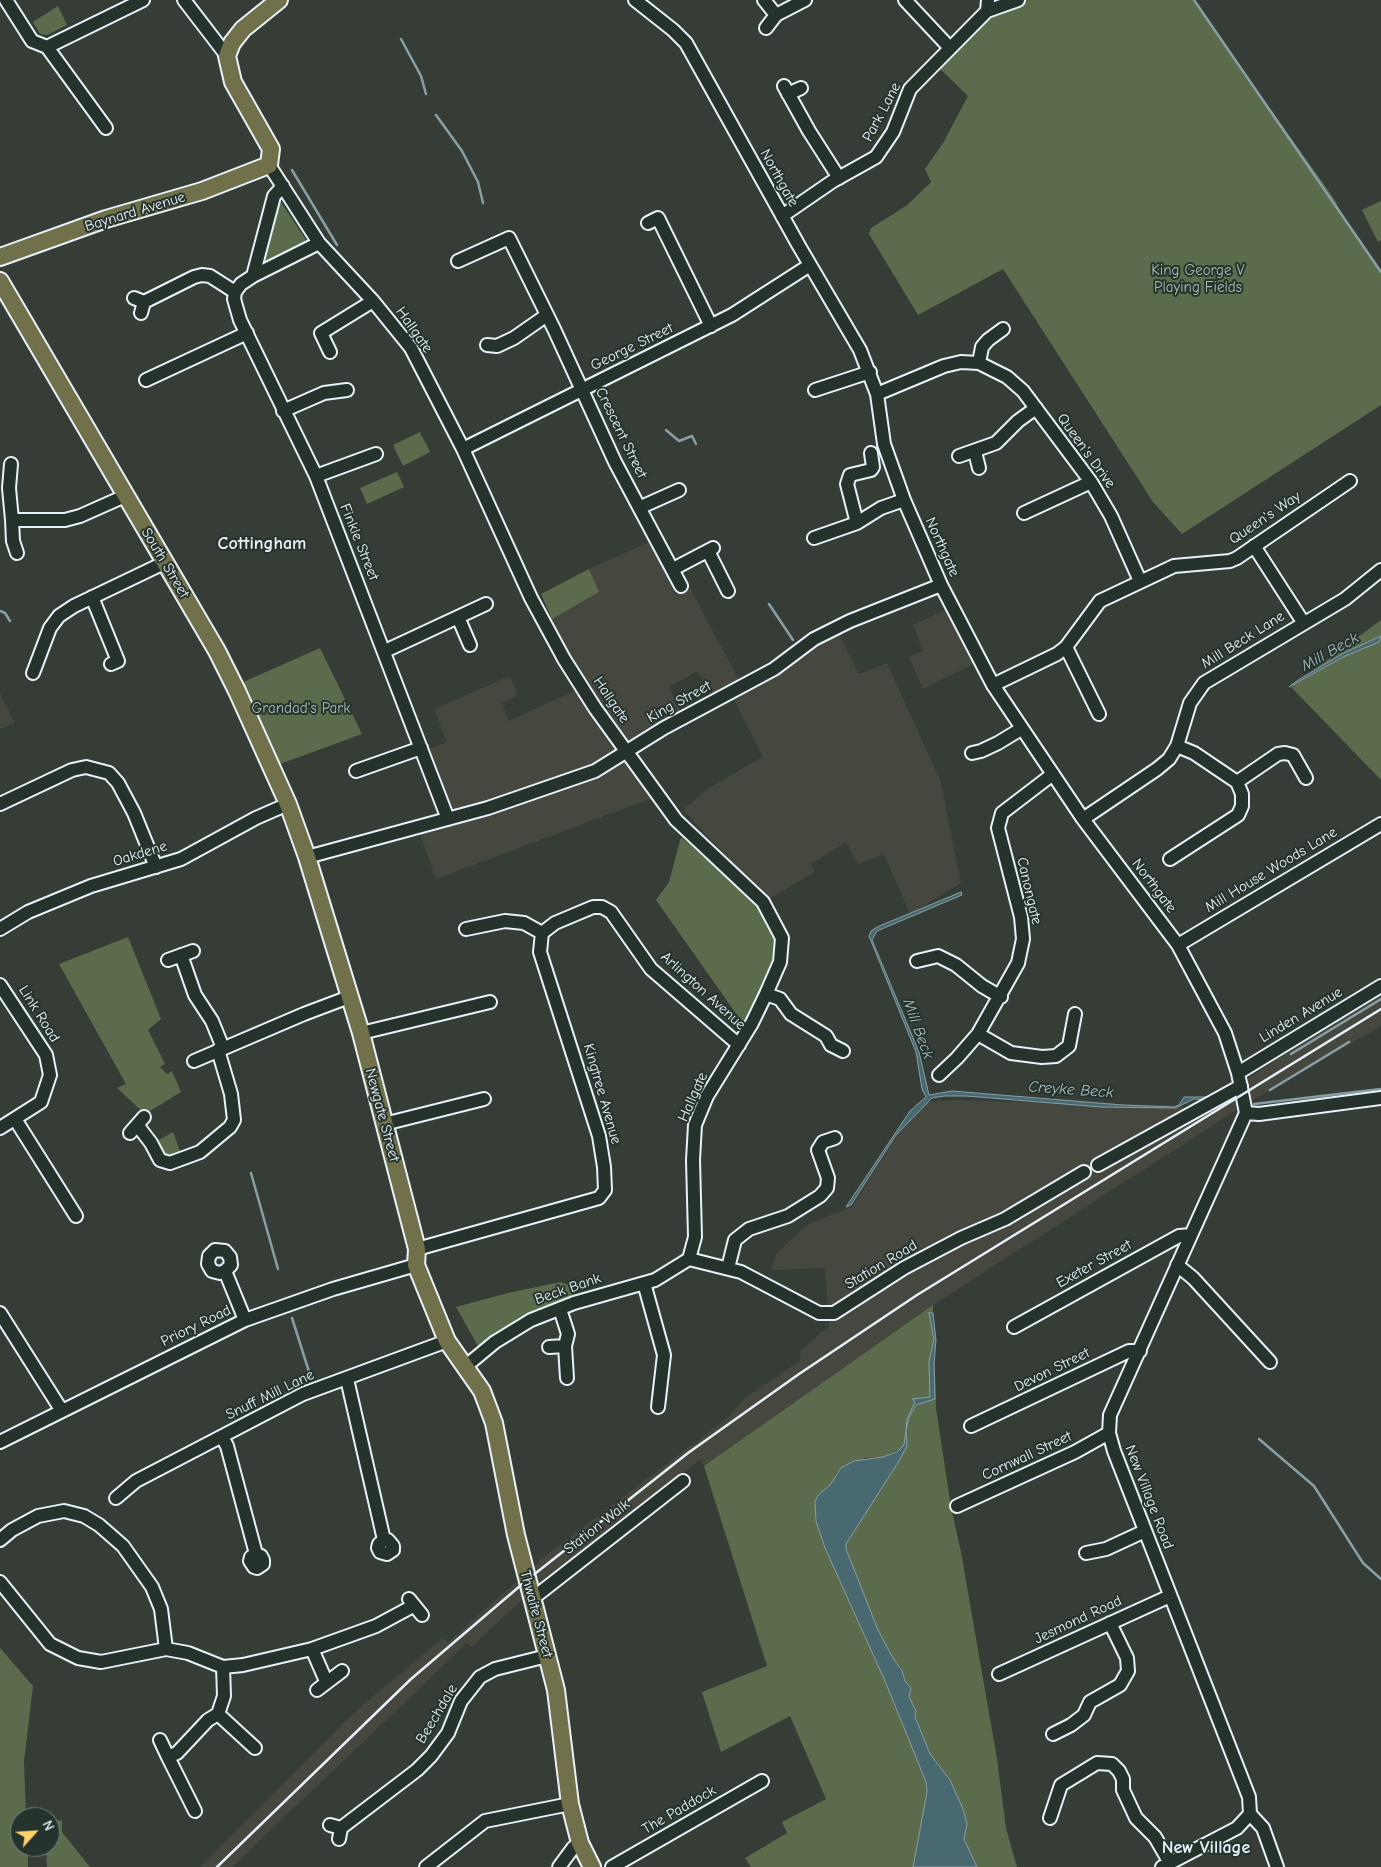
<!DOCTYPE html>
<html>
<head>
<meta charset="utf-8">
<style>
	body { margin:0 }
	#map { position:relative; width:1381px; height:1867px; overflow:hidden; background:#353d36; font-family:"Comic Neue",sans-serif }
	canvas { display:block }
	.north { position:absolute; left:10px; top:1807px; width:50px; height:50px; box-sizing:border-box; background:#26332d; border:1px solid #747f7e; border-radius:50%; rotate:64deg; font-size:14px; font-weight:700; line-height:20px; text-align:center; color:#e8f1f8 }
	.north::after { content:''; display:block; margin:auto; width:18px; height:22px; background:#ffd166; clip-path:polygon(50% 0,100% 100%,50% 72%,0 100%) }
</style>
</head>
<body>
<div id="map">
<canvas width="1381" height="1867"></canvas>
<div class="north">N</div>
</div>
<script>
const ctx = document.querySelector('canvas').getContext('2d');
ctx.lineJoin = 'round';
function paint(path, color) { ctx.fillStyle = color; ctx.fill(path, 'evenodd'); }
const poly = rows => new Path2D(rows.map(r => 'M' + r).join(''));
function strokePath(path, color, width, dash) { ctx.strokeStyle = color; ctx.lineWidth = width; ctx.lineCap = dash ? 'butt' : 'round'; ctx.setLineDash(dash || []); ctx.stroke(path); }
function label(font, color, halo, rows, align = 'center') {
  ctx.font = font + ' "Comic Neue",sans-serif'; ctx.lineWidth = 4; ctx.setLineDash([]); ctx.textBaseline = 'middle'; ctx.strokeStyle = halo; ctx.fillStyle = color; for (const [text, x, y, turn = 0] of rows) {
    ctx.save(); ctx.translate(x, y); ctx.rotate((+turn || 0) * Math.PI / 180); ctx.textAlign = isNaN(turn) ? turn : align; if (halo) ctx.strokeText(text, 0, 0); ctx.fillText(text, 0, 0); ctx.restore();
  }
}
const built = poly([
	[651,541,675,595,690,588,741,684,837,630,859,674,887,663,941,782,961,883,910,914,884,854,858,864,846,842,811,864,815,872,767,900,683,810,708,788,763,757,729,690,715,697,697,671,669,687,682,714,622,751,655,797,436,879,418,828,454,815,428,749,447,742,434,709,510,676,517,695,502,703,509,721,580,688,544,623,599,592,589,569],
	[956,605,982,660,923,689,909,657,923,651,913,625],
	[0,693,15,723,0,729],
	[1381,996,1381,1026,1243,1106,933,1305,704,1466,701,1459,521,1601,471,1647,467,1643,232,1867,200,1867,350,1716,443,1638,448,1642,549,1553,726,1419,745,1398,800,1361,801,1350,829,1326,825,1268,771,1270,776,1254,807,1225,853,1206,917,1103,952,1100,1182,1106,1189,1121,1269,1064]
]);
const green = poly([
	[1018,0,1193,0,1335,200,1345,221,1381,272,1381,405,1182,534,1153,502,1003,269,918,315,869,234,871,228,906,206,931,182,925,169,943,143,968,96,934,63,987,11],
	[58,6,67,25,47,35,40,34,33,22],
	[280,201,305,238,306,244,267,264,262,259,277,212,278,202],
	[1381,201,1381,240,1378,242,1362,210],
	[420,432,430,452,403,466,393,445],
	[397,472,404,487,367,504,360,488],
	[589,569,599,592,552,619,541,594],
	[1381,620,1381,780,1291,687],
	[320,648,362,734,280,764,241,683],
	[681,837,759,906,778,941,776,961,744,1025,656,900,669,882],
	[128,937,161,1019,148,1030,165,1064,160,1067,167,1074,172,1071,181,1092,145,1114,117,1088,126,1084,59,964],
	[173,1132,181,1154,169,1157,161,1148,159,1140],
	[560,1282,575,1287,577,1292,478,1346,456,1307,508,1293],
	[933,1305,936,1408,951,1507,961,1552,997,1759,1006,1828,1017,1867,977,1867,964,1839,967,1824,950,1780,930,1754,915,1717,916,1711,909,1697,909,1685,905,1681,902,1669,894,1660,878,1630,846,1549,846,1544,899,1461,901,1449,883,1457,865,1458,837,1472,831,1485,818,1495,815,1510,816,1521,825,1548,885,1681,926,1782,927,1792,913,1867,751,1867,745,1858,787,1833,782,1822,826,1799,790,1716,721,1752,702,1692,767,1666,704,1466],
	[0,1648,33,1686,24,1761,26,1817,20,1817,20,1847,28,1847,28,1867,0,1867],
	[62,1820,62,1832,90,1867,47,1867,46,1847,50,1847,50,1822]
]);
const water = poly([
	[1381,636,1379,642,1343,657,1289,687,1298,680,1342,654,1381,636],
	[961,892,962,895,877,931,872,940,919,1052,929,1095,952,1091,1123,1105,1174,1107,1179,1105,1184,1097,1210,1097,1209,1100,1194,1099,1175,1108,1101,1107,966,1096,944,1096,932,1098,896,1135,851,1205,846,1207,910,1111,926,1097,922,1089,916,1052,869,936,871,931,877,927,961,892],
	[929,1313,933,1313,936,1340,934,1364,935,1399,916,1405,909,1417,906,1430,907,1419,915,1402,912,1399,930,1397,929,1362,934,1339,929,1313],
	[906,1431,907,1446,899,1461,846,1544,846,1549,878,1630,894,1660,902,1670,905,1681,911,1688,909,1697,916,1711,915,1717,930,1754,950,1780,963,1809,967,1824,964,1839,977,1867,913,1867,927,1792,926,1782,885,1681,825,1548,816,1521,815,1502,818,1495,830,1485,841,1468,854,1461,883,1457,897,1452,904,1445,906,1431]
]);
const stream = poly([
	[1194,0,1381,272],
	[401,39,421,76,426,94],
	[436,115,462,151,478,182,483,203],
	[292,170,337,245],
	[666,430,679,441,692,436,696,444],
	[769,604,793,640],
	[0,611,5,613,10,621],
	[1291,1054,1381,999],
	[1270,1090,1349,1042],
	[1254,1104,1381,1089],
	[251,1173,278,1269],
	[292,1318,311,1378],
	[1259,1439,1314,1486,1363,1563,1381,1579]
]);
const minor = poly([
	[6,0,32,41,47,47,143,0],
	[184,0,227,56],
	[635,0,673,30,686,43,799,246,860,350,877,394,884,444,904,500,941,585,993,685,1083,819,1178,945,1225,1033,1238,1073,1246,1113,1110,1415,1109,1433,1114,1451,1249,1797,1250,1814,1237,1828,1162,1867],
	[764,0,776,15,805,0],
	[905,0,949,47],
	[987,11,1018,0],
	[766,28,776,15],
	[47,47,106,128],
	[784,86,809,131,839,178],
	[788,94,801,88],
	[269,165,319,243,373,301,411,348,463,449,531,598,564,659,595,708,676,820,763,902,782,938,780,962,766,994,752,1023,707,1096,695,1125,693,1160,695,1237,689,1259],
	[283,186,274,196,253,276,241,284,235,292,234,299,240,320,316,476,448,819],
	[782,216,833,181,876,157,893,132,910,89,987,11,988,0],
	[648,223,658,218,711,326],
	[458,261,509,238,554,329,615,462,681,586],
	[253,276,319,243],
	[134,298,144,302,141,313],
	[144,302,194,277,202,275,210,276,235,292],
	[487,345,497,346,514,338,547,315],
	[330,352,321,333,373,301],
	[979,363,982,347,988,340,1003,329],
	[146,380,247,333],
	[815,390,870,372],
	[877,394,944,366,961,362,979,363,1007,377,1023,391,1091,482,1111,516,1140,581],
	[283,411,324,393,347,390],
	[463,449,732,315,810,265],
	[975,452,979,468],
	[959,456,996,443,1018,421,1036,408],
	[11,464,9,488,12,520,65,520,80,516,125,496],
	[316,476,376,454],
	[641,507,679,490],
	[1024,513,1091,482],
	[12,520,13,541,17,553],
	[857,523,847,484,850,475,871,470,873,467,871,453],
	[814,538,857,523,881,508,904,500],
	[1254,546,1303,622],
	[708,551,728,591],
	[673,569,713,548],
	[92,597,118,661,111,664],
	[458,617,470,645],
	[1066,647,1099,714],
	[385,651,486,604],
	[33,673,50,628,59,616,74,606,166,562],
	[993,685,1057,654,1066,647,1100,601,1174,566,1230,561,1237,558,1350,481],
	[972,753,981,751,998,743,1021,729],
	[356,771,421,748],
	[1237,782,1278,754,1285,753,1293,755,1306,778],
	[0,804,72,770,86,767,109,773,118,783,134,813,156,867],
	[1083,819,1157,769,1169,759,1177,746,1190,703,1204,683,1345,599,1381,570],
	[307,857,488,808,595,771,664,728,774,669,814,639,850,621,941,585],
	[1170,859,1238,815,1242,806,1242,794,1237,782,1194,753,1177,746],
	[0,929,28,912,91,886,181,859,256,818,288,804],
	[542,933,555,923,593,907,602,907,611,912,651,969,739,1045],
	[1178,945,1381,824],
	[181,955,195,995,212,1021,223,1048],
	[168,960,193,951],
	[917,961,938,956,956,965,982,986,1001,997],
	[0,985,46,1055,50,1075,41,1102,0,1128],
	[766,994,780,999,791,1014,826,1036,831,1045,843,1051],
	[361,1033,490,1002],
	[978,1034,1011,1053,1042,1057,1056,1056,1069,1046,1075,1014],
	[194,1061,304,1014,349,997],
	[1238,1073,1381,986],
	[939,1075,957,1058,978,1034,1018,963,1023,939,1021,917,998,828,1002,813,1053,774],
	[1246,1113,1259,1114,1381,1098],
	[15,1119,76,1216],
	[384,1124,484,1099],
	[138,1126,151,1143,160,1160,170,1163,200,1152,230,1127,234,1120,231,1094,218,1050],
	[130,1133,144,1117],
	[1098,1165,1241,1086],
	[417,1249,599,1198,605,1190,604,1167,599,1136,540,952,542,933,524,923,505,921,466,929],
	[689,1259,741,1272,819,1313,834,1313,904,1268,961,1238,1005,1219,1084,1172],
	[1177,1265,1193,1278,1270,1362],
	[728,1268,735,1240,749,1229,788,1216,820,1196,827,1188,828,1178,818,1150,823,1142,835,1138],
	[225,1271,231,1265,230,1257,225,1251,215,1250,209,1256,208,1264,212,1271,220,1273,225,1271,245,1320],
	[644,1283,664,1355,658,1407],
	[560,1309,568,1334,565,1346,567,1378],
	[0,1313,62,1411],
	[1014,1327,1179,1236,1191,1235],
	[549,1347,565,1346],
	[466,1366,495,1342,531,1320,574,1303,655,1280,689,1259],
	[347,1379,384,1540,379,1544,378,1548,380,1552,387,1554,393,1550,393,1546,388,1540,384,1540],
	[971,1426,1129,1351,1140,1351],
	[222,1437,227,1446,256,1554,251,1557,250,1561,254,1567,257,1568,263,1564,263,1560,261,1556,256,1554],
	[0,1442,245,1320,333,1289,416,1265],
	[116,1498,136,1481,303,1394,447,1341],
	[957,1506,1075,1452,1109,1433],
	[0,1540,12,1530,38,1516,64,1511,84,1516,99,1525,123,1546,152,1587,161,1609,166,1649],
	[1086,1553,1106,1549,1145,1531],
	[0,1582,50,1644,78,1658,101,1662,166,1649,188,1653,223,1667,243,1665,312,1649,376,1626,413,1606],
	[409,1599,422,1615],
	[532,1599,683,1481],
	[312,1649,326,1681],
	[999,1674,1170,1596],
	[317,1690,342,1671],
	[218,1714,255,1748],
	[1053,1734,1071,1725,1084,1715,1090,1702,1120,1685,1128,1671,1127,1658,1110,1623],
	[160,1740,168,1757],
	[195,1811,168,1757,177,1753,208,1720,218,1714,224,1696,223,1667],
	[1250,1814,1263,1828,1277,1867],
	[1050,1818,1061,1785,1097,1763,1112,1764,1119,1771,1123,1779,1123,1790,1136,1818,1155,1837,1170,1863],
	[330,1825,341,1828,339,1839],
	[341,1828,417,1770,431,1756,448,1733,461,1701,480,1677,495,1669,547,1656],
	[426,1867,485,1821,570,1804],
	[559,1867,573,1848,580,1843],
	[612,1867,762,1781]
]);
const major = poly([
	[0,257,106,219,202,191,269,165,271,149,233,82,227,56,232,43,243,29,279,0],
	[0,281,217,651,237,691,288,804,307,857,361,1033,417,1249,416,1265,447,1341,482,1391,494,1423,516,1535,556,1690,570,1804,580,1843,592,1867]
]);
const rail = poly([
	[217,1867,411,1679,527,1580,688,1453,799,1374,917,1295,1381,1009]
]);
const streetNames = [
	["Park Lane",882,112,-62],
	["Northgate",779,178,61],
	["Baynard Avenue",135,212,-17],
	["Hallgate",414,330,55],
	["George Street",632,347,-26],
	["Crescent Street",621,433,64],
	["Queen's Drive",1086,451,54],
	["Queen's Way",1265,518,-34],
	["Finkle Street",359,542,68],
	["Northgate",942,547,66],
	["South Street",165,563,59],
	["Mill Beck Lane",1243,640,-32],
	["Hallgate",611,700,56],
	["King Street",679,702,-29],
	["Oakdene",140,854,-17],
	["Mill House Woods Lane",1271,870,-31],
	["Northgate",1154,886,53],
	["Canongate",1029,891,77],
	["Arlington Avenue",703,991,42],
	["Link Road",39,1014,58],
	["Linden Avenue",1301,1015,-31],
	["Kingtree Avenue",602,1094,74],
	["Hallgate",693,1097,-66],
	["Newgate Street",382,1115,75],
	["Exeter Street",1094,1264,-29],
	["Station Road",881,1265,-31],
	["Beck Bank",568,1289,-19],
	["Priory Road",196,1326,-26],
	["Devon Street",1052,1370,-26],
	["Snuff Mill Lane",270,1395,-26],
	["Cornwall Street",1027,1456,-25],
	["New Village Road",1149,1497,69],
	["Station Walk",597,1527,-38],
	["Thwaite Street",536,1614,75],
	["Jesmond Road",1078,1620,-25],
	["Beechdale",437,1714,-59],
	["The Paddock",679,1810,-30]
];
const parkNames = [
	["King George V",1198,271],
	["Playing Fields",1198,288],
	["Grandad's Park",301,709]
];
const waterNames = [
	["Mill Beck",1330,652,-29],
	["Mill Beck",918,1029,70],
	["Creyke Beck",1071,1090,4]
];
const quarterNames = [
	["Cottingham",262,544],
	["New Village",1206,1848]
];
paint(built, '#464840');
paint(green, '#5d6b4d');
paint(water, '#496970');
strokePath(water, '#899fa6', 1);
strokePath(stream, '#899fa6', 2.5);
strokePath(minor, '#e8f1f8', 16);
strokePath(major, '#e8f1f8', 20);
strokePath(minor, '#26332d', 12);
strokePath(major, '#70704a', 16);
strokePath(rail, '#e8f1f8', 2.5);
label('15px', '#e8f1f8', '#26332d', streetNames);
label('15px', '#b0bbb4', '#26332d', parkNames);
label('italic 16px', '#a8bbc2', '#26332d', waterNames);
label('bold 18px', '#e8f1f8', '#26332d', quarterNames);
</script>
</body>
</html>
